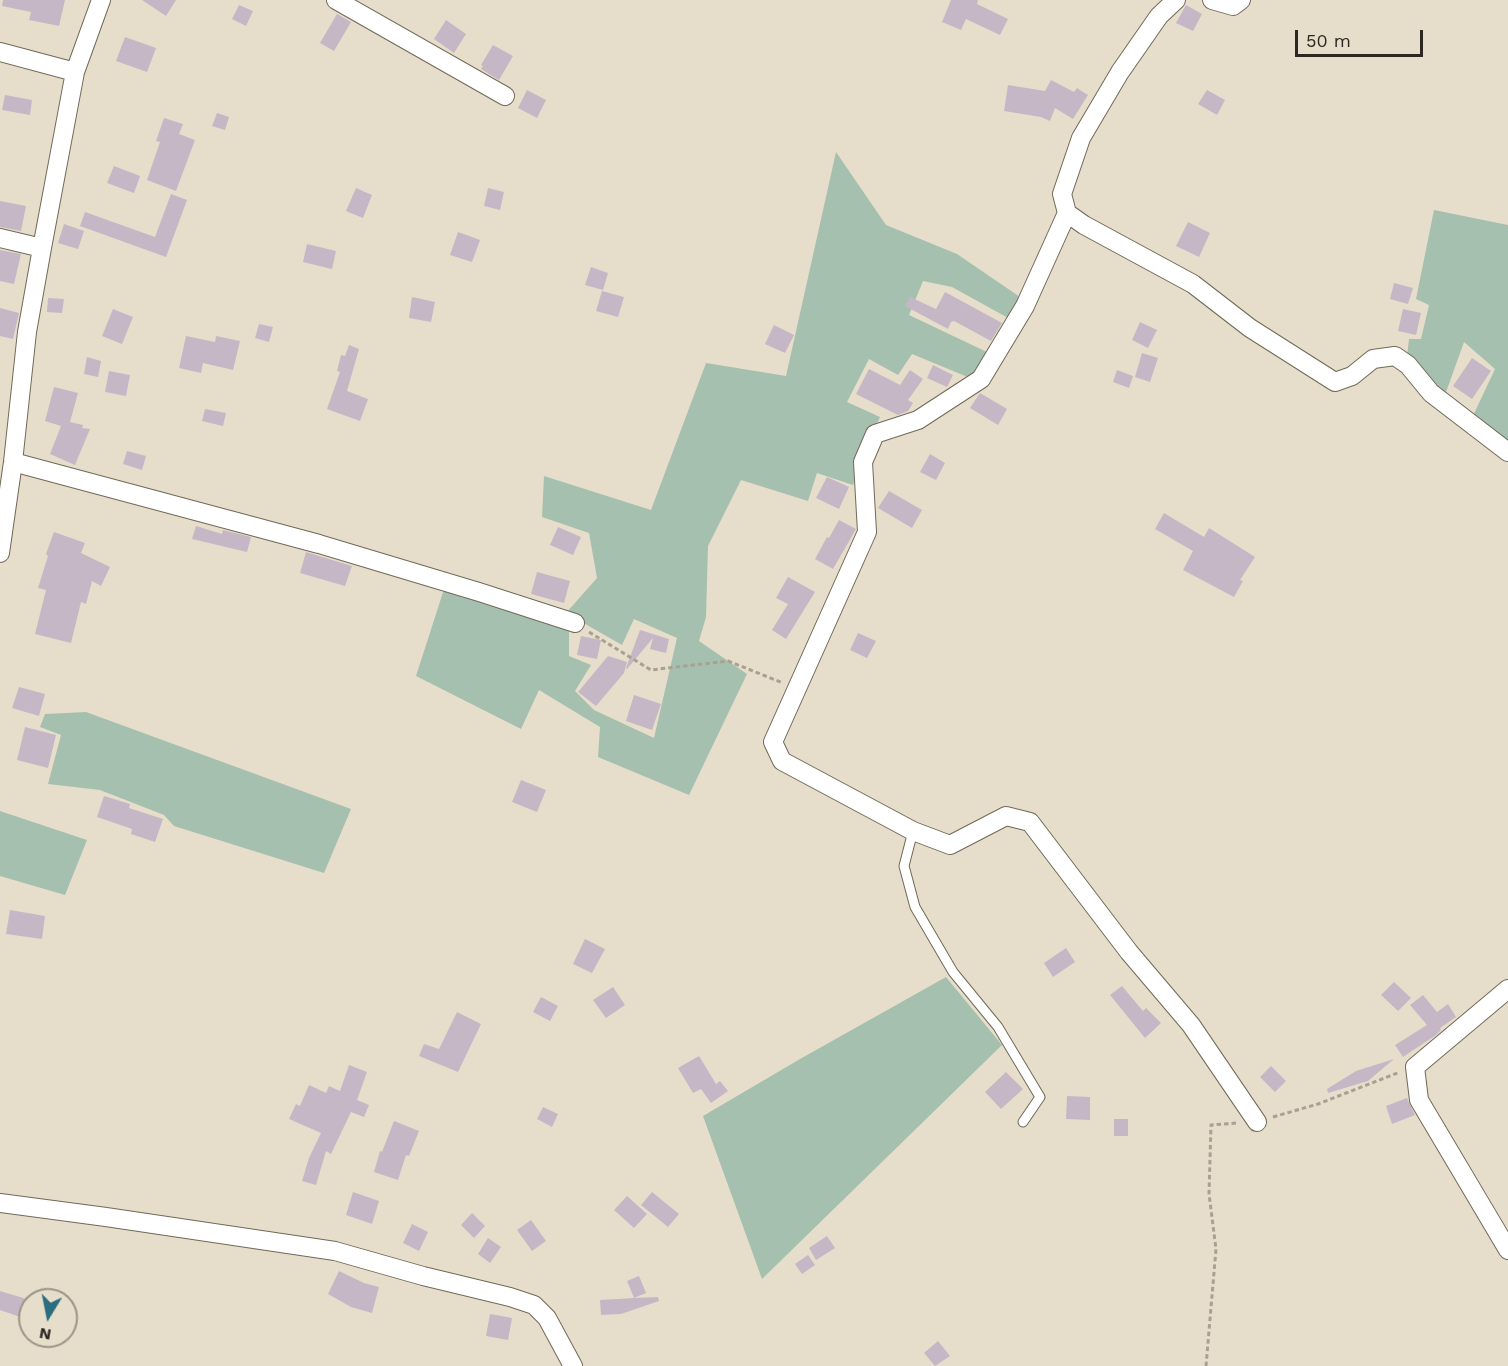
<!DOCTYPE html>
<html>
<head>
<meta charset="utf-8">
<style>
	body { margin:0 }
	#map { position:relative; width:1508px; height:1366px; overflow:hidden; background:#e6deca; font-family:"Work Sans",sans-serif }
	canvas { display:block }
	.north { position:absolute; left:18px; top:1288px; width:60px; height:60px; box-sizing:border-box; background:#e6deca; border:2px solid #9c9586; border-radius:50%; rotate:190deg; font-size:16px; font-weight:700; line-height:24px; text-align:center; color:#2c2821 }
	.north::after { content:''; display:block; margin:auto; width:21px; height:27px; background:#2b6e80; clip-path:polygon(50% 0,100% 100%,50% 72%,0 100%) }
	.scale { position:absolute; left:1295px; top:30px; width:128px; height:27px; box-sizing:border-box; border:3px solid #2c2821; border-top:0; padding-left:8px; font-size:18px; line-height:21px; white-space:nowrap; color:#2c2821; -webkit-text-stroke:4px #e6deca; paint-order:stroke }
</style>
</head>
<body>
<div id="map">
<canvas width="1508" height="1366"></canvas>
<div class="north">N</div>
<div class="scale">50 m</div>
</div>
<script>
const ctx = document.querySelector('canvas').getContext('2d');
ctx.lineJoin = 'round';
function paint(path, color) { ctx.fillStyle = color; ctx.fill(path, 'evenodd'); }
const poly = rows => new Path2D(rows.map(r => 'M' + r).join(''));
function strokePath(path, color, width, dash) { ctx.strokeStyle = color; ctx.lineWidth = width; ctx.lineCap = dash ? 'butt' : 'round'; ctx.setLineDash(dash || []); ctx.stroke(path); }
const green = poly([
	[836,152,886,225,957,254,1020,297,1010,319,952,287,923,281,909,315,989,353,970,378,912,354,898,375,869,359,847,402,880,417,860,462,853,485,817,473,808,501,741,480,708,546,706,617,699,641,747,674,689,795,598,757,600,727,539,690,521,729,416,676,445,586,569,629,569,656,591,665,575,691,594,710,654,738,677,638,634,619,622,645,566,613,597,578,589,533,542,517,544,476,651,510,706,363,786,376],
	[1434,210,1508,225,1508,445,1471,420,1495,369,1464,342,1445,395,1407,356,1409,339,1421,339,1429,305,1416,299],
	[86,712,351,809,324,873,174,826,164,815,100,790,48,784,61,735,40,727,45,714],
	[0,811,87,840,65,895,0,876],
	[946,977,1002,1045,762,1279,703,1116,800,1059]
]);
const building = poly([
	[3,0,65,0,59,26,29,20,31,12,2,6],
	[142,0,176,0,166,16],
	[951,0,978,0,977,4,1008,19,1000,35,966,19,961,30,942,22],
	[239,5,253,11,246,26,232,19],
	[1186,5,1202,14,1193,31,1176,23],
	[337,14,351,22,334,51,320,43],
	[446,20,466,34,454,53,434,39],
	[125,37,156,48,147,72,116,61],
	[493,45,513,56,499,80,481,69,483,66,481,65],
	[1051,80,1074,92,1077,88,1088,95,1073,119,1055,108,1050,121,1041,117,1004,111,1008,85,1045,91],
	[527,90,546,100,537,118,518,108],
	[1207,90,1225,100,1217,115,1198,104],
	[5,95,32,100,30,115,2,110],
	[217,113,229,117,225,130,212,126],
	[164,118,183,124,179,134,195,140,176,191,147,180,160,142,156,141],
	[114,166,140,176,134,193,107,183],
	[356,188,372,195,363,218,346,211],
	[488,188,504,192,500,210,484,206],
	[171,194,187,200,166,257,80,226,85,212,155,237],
	[0,201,26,206,21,231,0,227],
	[1188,222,1210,233,1199,257,1176,246],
	[64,224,84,231,78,249,58,243],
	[458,232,480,240,472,262,450,255],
	[307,244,336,251,332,269,303,262],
	[0,250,21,254,14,284,0,281],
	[591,267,608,273,603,290,585,285],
	[1394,283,1413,288,1408,304,1390,299],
	[602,291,624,297,618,317,596,311],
	[945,292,1002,323,991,341,954,321,951,322,948,329,905,306,910,297,936,309],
	[412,297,435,302,431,322,409,318],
	[48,298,64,299,62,313,47,312],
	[0,308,19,313,13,339,0,336],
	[113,309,133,317,122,344,102,336],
	[1403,309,1421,313,1416,335,1398,331],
	[1140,322,1157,330,1148,348,1132,340],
	[259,324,273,327,269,342,255,338],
	[774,325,794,335,785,353,765,344],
	[186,336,215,342,216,336,240,341,233,370,203,363,201,373,179,368],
	[349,345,359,349,347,391,368,399,360,421,327,409,340,372,337,371,341,355,345,356],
	[1142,353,1158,358,1150,382,1135,377],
	[87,357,101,361,98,377,84,374],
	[1472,358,1491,371,1472,399,1453,386],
	[933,365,953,375,947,387,927,378],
	[869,369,900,385,910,370,923,379,908,400,913,403,908,411,898,415,856,394],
	[1117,370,1133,376,1129,388,1113,382],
	[109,371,130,375,126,396,105,392],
	[54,387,78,393,70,422,83,425,82,428,90,429,75,465,50,454,61,426,45,421],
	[980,393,1007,409,998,425,970,408],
	[205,409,226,413,223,426,202,421],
	[127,451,146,456,142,470,123,464],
	[930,454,945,463,936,480,920,472],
	[827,477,849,487,839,509,816,498],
	[889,491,922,510,912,528,878,508],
	[1164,513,1204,537,1209,528,1255,557,1240,580,1243,581,1234,597,1183,570,1193,551,1155,529],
	[839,520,856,529,833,569,815,559,827,537,829,538],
	[196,526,222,534,223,530,251,537,247,552,192,539],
	[558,527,581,537,573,555,550,545],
	[54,532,85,543,81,553,110,567,101,586,92,581,86,604,81,602,71,643,35,634,46,590,38,588,48,556,46,554],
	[306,552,352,566,345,586,300,573],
	[537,572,570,581,564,603,531,594],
	[788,577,815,592,786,639,772,630,788,604,776,598],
	[640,630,669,639,666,653,650,649,653,638,627,669,626,668],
	[858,633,876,641,867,658,850,650],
	[581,636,601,640,597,659,577,655],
	[608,656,627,662,624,673,596,706,578,692],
	[19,687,45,694,39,716,12,708],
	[634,695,661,704,652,730,626,721],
	[25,727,56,735,48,768,17,760],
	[521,780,546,790,537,812,512,802],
	[104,796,130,804,129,808,163,819,155,842,131,834,132,829,97,817],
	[10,910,45,916,42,939,6,934],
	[585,939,605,949,592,973,573,964],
	[1066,948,1075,962,1053,977,1044,963],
	[1394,982,1411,998,1398,1011,1381,995],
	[1122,986,1143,1011,1146,1008,1161,1023,1145,1038,1110,995],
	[613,987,625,1005,606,1018,593,1000],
	[1423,995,1437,1012,1448,1004,1456,1017,1440,1028,1441,1030,1436,1035,1403,1057,1395,1045,1427,1025,1410,1005],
	[541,997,558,1006,550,1021,533,1012],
	[457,1012,481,1024,458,1072,419,1056,424,1044,439,1049],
	[699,1056,716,1084,720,1081,728,1091,711,1103,701,1089,693,1093,678,1068],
	[1394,1059,1368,1081,1328,1093,1327,1089,1356,1071],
	[349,1065,367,1072,357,1100,369,1105,364,1117,351,1112,331,1154,326,1151,316,1185,302,1181,309,1158,321,1133,289,1119,296,1104,300,1106,309,1085,326,1093,329,1086,340,1091],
	[1271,1066,1286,1081,1275,1092,1260,1077],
	[1006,1072,1023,1089,1001,1109,985,1092],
	[1067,1096,1090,1097,1090,1120,1066,1119],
	[1407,1098,1415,1115,1392,1124,1386,1106],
	[543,1107,558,1114,552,1127,537,1119],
	[1114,1119,1128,1119,1128,1136,1114,1136],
	[394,1121,419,1131,409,1156,406,1155,398,1180,374,1172,380,1151,382,1152],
	[353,1192,379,1201,372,1224,346,1215],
	[652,1192,679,1214,668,1227,641,1205],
	[627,1196,647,1214,634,1228,614,1210],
	[472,1213,485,1226,474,1238,461,1225],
	[531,1220,546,1241,532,1251,517,1230],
	[412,1224,428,1232,419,1251,403,1243],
	[827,1236,835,1248,816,1260,809,1248],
	[488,1238,501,1247,490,1263,478,1254],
	[808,1255,815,1265,802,1274,795,1264],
	[339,1271,364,1283,379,1287,372,1313,351,1307,328,1294],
	[639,1276,646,1293,634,1298,658,1297,659,1301,621,1314,601,1315,600,1300,634,1298,627,1281],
	[0,1291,30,1300,26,1319,0,1310],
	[490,1314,512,1318,508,1340,486,1336],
	[938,1341,950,1356,935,1366,924,1353]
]);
const path = poly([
	[589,632,651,670,728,661,783,683],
	[1273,1117,1318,1104,1400,1072],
	[1206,1366,1216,1249,1209,1194,1211,1125,1237,1123]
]);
const service = poly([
	[913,831,904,866,915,907,953,972,998,1027,1040,1097,1023,1122]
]);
const minor = poly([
	[336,0,505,96],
	[1176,0,1159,16,1120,72,1081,138,1062,194,1067,213,1084,225,1193,284,1250,328,1335,382,1352,376,1373,359,1395,356,1408,365,1431,393,1508,452],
	[1212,0,1233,6,1241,0],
	[0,52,75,72],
	[1067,213,1025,306,981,379,918,420,875,434,863,462,867,532,773,742,782,761,913,831,950,845,1006,816,1030,822,1129,952,1191,1025,1257,1122],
	[0,238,42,248],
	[13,462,319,544,479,592,575,623],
	[0,553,13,462,27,332,42,248,75,72,101,0],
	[1508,989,1415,1067,1419,1100,1508,1250],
	[0,1203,106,1217,335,1251,423,1276,510,1297,534,1305,547,1318,573,1366]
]);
paint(green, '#a5c0af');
paint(building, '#c6b7c7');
strokePath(service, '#716958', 11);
strokePath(minor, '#716958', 20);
strokePath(path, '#a8a192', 3, [4.5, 3]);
strokePath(service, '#fff', 9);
strokePath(minor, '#fff', 18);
</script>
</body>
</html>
